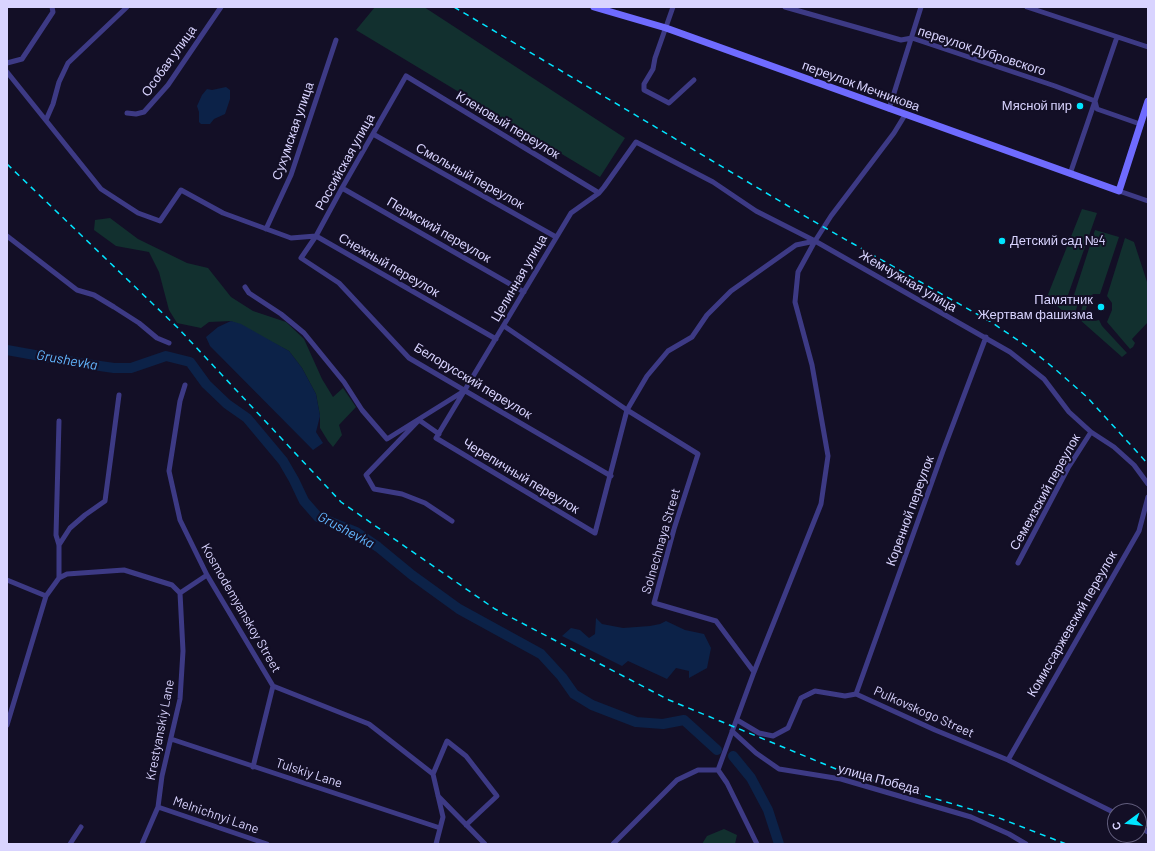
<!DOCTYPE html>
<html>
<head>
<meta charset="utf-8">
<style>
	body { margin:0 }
	#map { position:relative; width:1155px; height:851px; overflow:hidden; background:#130f26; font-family:Barlow,sans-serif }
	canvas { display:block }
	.frame { position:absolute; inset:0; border:8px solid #d9d4ff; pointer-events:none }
	.north { position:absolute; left:1107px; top:803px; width:40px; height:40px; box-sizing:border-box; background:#130f26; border:1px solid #625e7d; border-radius:50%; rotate:255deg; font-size:11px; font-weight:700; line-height:16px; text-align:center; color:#d9d4ff }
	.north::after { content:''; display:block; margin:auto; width:14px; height:18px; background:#00e5ff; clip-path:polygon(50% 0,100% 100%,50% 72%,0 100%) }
</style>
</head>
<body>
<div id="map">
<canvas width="1155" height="851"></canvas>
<div class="frame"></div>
<div class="north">С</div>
</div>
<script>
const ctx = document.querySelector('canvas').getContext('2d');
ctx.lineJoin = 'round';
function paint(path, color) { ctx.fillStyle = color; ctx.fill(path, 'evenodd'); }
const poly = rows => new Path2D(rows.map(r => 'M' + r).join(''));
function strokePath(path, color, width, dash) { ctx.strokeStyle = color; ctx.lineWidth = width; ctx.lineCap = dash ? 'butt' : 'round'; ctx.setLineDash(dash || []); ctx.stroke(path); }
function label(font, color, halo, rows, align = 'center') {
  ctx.font = font + ' Barlow,sans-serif'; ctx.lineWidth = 4; ctx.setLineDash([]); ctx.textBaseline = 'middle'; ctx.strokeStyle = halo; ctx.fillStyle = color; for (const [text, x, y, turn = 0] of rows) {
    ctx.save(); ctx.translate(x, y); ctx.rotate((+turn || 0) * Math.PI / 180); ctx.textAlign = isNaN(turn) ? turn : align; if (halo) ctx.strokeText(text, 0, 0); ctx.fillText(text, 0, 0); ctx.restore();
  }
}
const green = poly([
	[375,7,424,7,625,138,600,177,356,30],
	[1082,209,1097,213,1068,295,1079,300,1073,320,1047,297],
	[110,218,138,239,187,263,208,268,231,297,253,311,286,322,304,339,322,379,333,397,343,388,356,407,339,425,342,435,333,447,328,441,320,428,320,416,316,394,302,368,289,351,231,321,209,322,201,328,177,323,169,310,159,272,149,252,116,246,94,230,95,220],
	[1095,230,1119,237,1100,294,1093,294,1087,301,1074,295],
	[1125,238,1134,242,1148,285,1148,322,1132,339,1135,343,1133,347,1130,349,1107,322,1112,310,1112,303,1107,296],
	[1083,304,1087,306,1085,312,1087,315,1091,319,1095,321,1099,320,1102,326,1127,353,1122,357,1079,319],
	[724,829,737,835,735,844,702,844,707,836]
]);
const water = poly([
	[226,87,230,90,230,99,225,114,214,119,210,124,201,124,199,122,199,112,197,106,202,95,207,89,212,90],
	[231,321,241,324,289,351,302,368,316,394,320,416,316,432,323,443,313,450,210,346,206,337,218,327],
	[596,618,602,624,623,628,650,626,660,624,666,621,685,630,704,634,711,648,707,668,689,678,689,671,676,668,667,679,628,661,622,666,562,636,571,628,580,630,589,638,595,634]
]);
const river = poly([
	[7,350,79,363,114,368,131,368,166,356,190,362,206,384,227,404,247,418,283,461,294,480,304,501,318,517,356,532,378,547,412,575,459,609,541,654,562,677,574,694,592,705,636,722,663,724,684,720,717,750],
	[733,756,751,778,768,810,779,844]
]);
const street = poly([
	[673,7,655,58,653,69,644,84,644,90,669,103,694,80],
	[785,7,901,40,912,38,1055,86,1095,101,1097,109,1140,124],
	[1027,7,1148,47],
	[7,63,22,59,53,12,52,7],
	[7,72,101,189,138,213,160,221,181,190,223,213,291,238,316,236,496,339],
	[889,109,921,7],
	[127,113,136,114,144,112,168,85,221,7],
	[46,120,53,104,59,82,68,63,127,7],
	[373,134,556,237],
	[1070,174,1117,37],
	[342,188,524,292],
	[1119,191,1148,201],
	[599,193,406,76,342,188,316,236,301,258,339,283,409,358,611,476],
	[266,229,291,175,336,40],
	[7,236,77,290,94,295,114,307,139,323,157,338,169,343],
	[815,241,796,245,731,291,707,315,692,337,668,351,647,376,627,410,595,533,436,438,571,213,599,193,604,187,636,142,713,182,756,211,815,241,1010,352,1044,379,1069,412,1091,432,1114,447,1134,465,1148,484],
	[245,287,249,293,281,314,304,333,344,382,362,410,387,439,464,391],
	[504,326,627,410,698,454,674,529,654,603,716,621,754,672],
	[185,385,180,401,169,471,180,520,207,575,273,686,369,724,433,774,443,817,436,844],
	[439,434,419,420,366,475,374,489,402,494,425,503,452,521],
	[59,545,70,528,85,515,105,501,119,395],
	[1018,563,1068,468,1091,432],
	[59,578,59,545,56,535,59,421],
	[7,580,46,596],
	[180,593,207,575],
	[856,694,943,451,986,337],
	[737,720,759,733,773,736,788,728,801,698,815,691,845,696,856,694,935,730,1008,760,1115,813],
	[7,725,46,596,59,578,67,574,124,570,172,585,180,593,183,651,180,699,162,776,158,807,142,844],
	[732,731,756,753,779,769,841,779,971,817,1009,834,1026,844],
	[171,739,440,828],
	[1008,760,1139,531,1148,497],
	[253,767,273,686],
	[718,770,727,783,757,844],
	[433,774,447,741,466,756,497,796,466,825],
	[438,796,485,844],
	[158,807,267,844],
	[1139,827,1148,832],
	[70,844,81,827],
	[613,844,677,780,698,770,718,770,754,672,821,504,828,456,812,365,795,302,798,272,815,241,831,216,894,133,905,115]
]);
const secondary = poly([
	[594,7,666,28,1119,191,1148,101]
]);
const rail = poly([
	[454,7,820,225,991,322,1028,347,1055,369,1087,397,1148,464],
	[7,164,178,328,341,502,495,609,669,700,841,771,994,816,1066,844]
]);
const markers = [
	[1080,106,4,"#00e5ff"],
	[1002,241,4,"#00e5ff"],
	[1101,307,4,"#00e5ff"]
];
const streetNames = [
	["переулок Дубровского",982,51,18],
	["Особая улица",169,61,-54],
	["переулок Мечникова",861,86,20],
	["Кленовый переулок",508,125,31],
	["Сухумская улица",293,131,-71],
	["Российская улица",345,162,-61],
	["Смольный переулок",470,176,29],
	["Пермский переулок",439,230,30],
	["Снежный переулок",389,265,30],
	["Целинная улица",519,278,-60],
	["Жемчужная улица",908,281,30],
	["Белорусский переулок",473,381,31],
	["Черепичный переулок",521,476,31],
	["Семеизский переулок",1045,492,-61],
	["Коренной переулок",910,511,-70],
	["Solnechnaya Street",661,541,-74],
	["Kosmodemyanskoy Street",241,608,60],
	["Комиссаржевский переулок",1072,624,-60],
	["Pulkovskogo Street",924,712,24],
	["Krestyanskiy Lane",160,730,-79],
	["Tulskiy Lane",309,773,18],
	["улица Победа",879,779,15],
	["Melnichnyi Lane",216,815,19]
];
const poiNames = [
	["Мясной пир",1072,106],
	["Детский сад №4",1010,241,"left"],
	["Памятник",1093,300],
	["Жертвам фашизма",1093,315]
];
const waterNames = [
	["Grushevka",67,360,10],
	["Grushevka",346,530,28]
];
paint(green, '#12302f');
paint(water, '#0c2248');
strokePath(river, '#0c2248', 10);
strokePath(street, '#3d3a85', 5);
strokePath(secondary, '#6f6bff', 7);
strokePath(rail, '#00e5ff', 1.5, [6, 5]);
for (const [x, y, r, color] of markers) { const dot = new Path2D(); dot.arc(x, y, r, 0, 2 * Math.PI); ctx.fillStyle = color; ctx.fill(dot); strokePath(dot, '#130f26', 1.5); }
label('13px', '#d9d4ff', '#130f26', streetNames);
label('13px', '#d9d4ff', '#130f26', poiNames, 'right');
label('italic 14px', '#62b6ff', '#130f26', waterNames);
</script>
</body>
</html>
